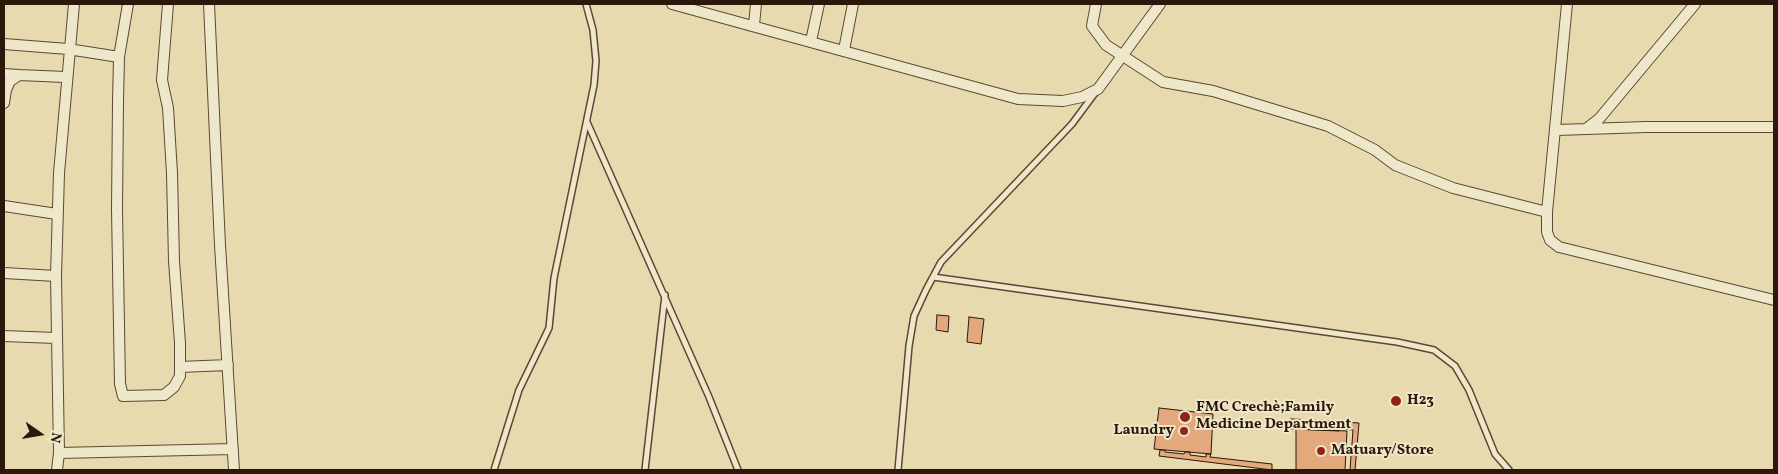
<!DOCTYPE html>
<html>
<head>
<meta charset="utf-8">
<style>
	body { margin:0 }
	#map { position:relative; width:1778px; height:474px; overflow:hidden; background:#e7daae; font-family:Vollkorn,serif }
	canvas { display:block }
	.frame { position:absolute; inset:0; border:5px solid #2c180b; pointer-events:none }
	.north { position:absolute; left:15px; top:409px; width:50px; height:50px; -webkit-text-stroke:4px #efe7ca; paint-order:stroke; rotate:103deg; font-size:14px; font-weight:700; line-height:20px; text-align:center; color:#2c180b }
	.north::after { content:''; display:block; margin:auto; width:18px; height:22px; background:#2c180b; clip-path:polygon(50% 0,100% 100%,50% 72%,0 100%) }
</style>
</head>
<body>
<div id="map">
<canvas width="1778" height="474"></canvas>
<div class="frame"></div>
<div class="north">N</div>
</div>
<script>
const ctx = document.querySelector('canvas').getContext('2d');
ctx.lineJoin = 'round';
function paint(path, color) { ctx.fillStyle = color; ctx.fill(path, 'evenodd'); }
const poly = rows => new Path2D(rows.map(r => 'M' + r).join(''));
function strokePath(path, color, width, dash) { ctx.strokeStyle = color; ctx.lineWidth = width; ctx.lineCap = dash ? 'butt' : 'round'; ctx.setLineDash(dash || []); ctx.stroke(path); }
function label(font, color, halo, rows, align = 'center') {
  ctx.font = font + ' Vollkorn,serif'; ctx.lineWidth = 4; ctx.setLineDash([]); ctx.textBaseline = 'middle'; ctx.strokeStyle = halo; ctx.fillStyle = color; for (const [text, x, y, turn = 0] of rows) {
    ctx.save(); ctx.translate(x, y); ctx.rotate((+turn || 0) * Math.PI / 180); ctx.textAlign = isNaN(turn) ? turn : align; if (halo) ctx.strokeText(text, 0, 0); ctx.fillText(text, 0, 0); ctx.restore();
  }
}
const building = poly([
	[937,315,949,316,948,332,936,330,937,315],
	[969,317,984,319,981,344,967,342,969,317],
	[1159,408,1213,414,1211,454,1154,449,1159,408],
	[1291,419,1339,421,1339,431,1291,429,1291,419],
	[1343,422,1359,423,1355,470,1350,470,1353,430,1342,429,1343,422],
	[1296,429,1347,431,1345,470,1296,470,1296,429],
	[1160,450,1165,450,1165,452,1184,454,1185,452,1190,452,1190,455,1206,457,1206,454,1211,454,1210,457,1272,464,1272,470,1159,456,1160,450]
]);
const lane = poly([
	[587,122,709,397,738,470],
	[933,277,1397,342,1434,350,1455,366,1469,390,1495,454,1509,470],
	[494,470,519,390,549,328,554,278,594,85,596,61,593,30,586,4],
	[645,470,665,295],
	[898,470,909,346,914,316,926,290,941,262,1072,124,1095,93]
]);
const street = poly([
	[128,4,119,57,118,102,117,209,120,384,123,396,164,395,174,387,180,376,180,343,174,261,172,173,168,108,162,80,168,4],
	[209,4,220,245,234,470],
	[672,4,1018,99,1063,101,1082,97,1098,89,1160,4],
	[1096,4,1092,26,1106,45,1163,82,1213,91,1328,126,1375,150,1395,165,1453,188,1547,212],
	[1567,4,1547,212,1547,232,1550,240,1559,247,1774,300],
	[754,25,756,4],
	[811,41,819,4],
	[4,44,68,49,119,57],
	[844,50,853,4],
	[4,74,19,75],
	[4,103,6,90,10,81,19,75,65,77],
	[1586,129,1599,119,1695,4],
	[1557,130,1646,127,1774,127],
	[4,206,57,214],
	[4,273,56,276],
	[4,336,56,338],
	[180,367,228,365],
	[59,453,56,276,59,173,74,4],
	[57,470,59,453,233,449]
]);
const markers = [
	[1396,401,6,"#8f2418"],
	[1185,417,6,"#8f2418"],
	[1184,431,5,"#8f2418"],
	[1321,451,5,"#8f2418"]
];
const poiNames = [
	["H23",1407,401],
	["FMC Crechè;Family",1196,408],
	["Medicine Department",1196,425],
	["Laundry",1174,431,"right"],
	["Matuary/Store",1331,451]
];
paint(building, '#e3a97d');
strokePath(building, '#2c180b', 1);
strokePath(lane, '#5b4834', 8);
strokePath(street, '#5b4834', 12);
strokePath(lane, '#efe7ca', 5);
strokePath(street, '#efe7ca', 10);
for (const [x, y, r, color] of markers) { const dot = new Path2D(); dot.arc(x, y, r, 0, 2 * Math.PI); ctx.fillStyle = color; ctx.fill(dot); strokePath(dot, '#efe7ca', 2); }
label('bold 15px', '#2c180b', '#efe7ca', poiNames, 'left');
</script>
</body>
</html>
